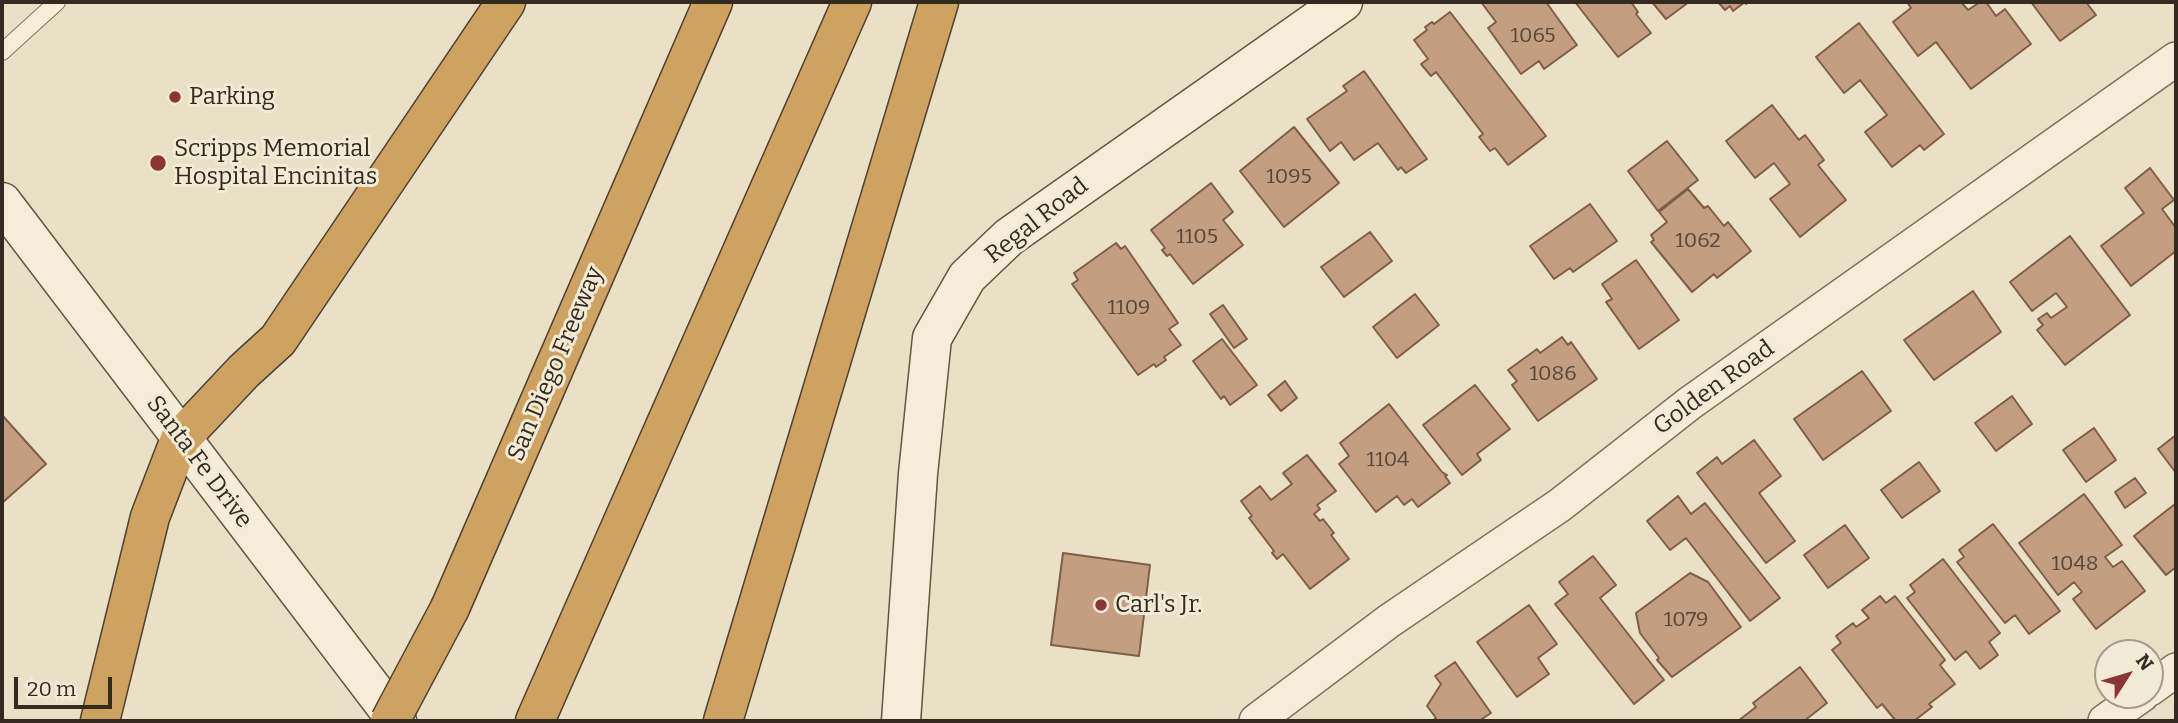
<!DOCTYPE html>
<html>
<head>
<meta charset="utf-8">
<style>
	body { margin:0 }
	#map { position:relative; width:2178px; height:723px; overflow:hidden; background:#e9e0c5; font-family:Bitter,serif }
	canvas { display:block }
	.frame { position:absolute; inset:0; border:4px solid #342a20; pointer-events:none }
	.north { position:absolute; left:2094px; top:639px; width:70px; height:70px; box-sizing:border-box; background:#f1ead4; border:2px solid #a59d8c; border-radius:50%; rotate:53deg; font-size:19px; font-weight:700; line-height:28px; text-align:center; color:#342a20 }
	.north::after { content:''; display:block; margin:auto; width:24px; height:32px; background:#8a3734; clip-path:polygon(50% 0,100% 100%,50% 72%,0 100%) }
	.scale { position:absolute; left:14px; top:677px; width:98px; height:32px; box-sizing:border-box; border:4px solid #342a20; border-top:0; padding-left:9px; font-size:21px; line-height:24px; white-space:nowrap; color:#342a20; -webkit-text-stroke:5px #f1ead4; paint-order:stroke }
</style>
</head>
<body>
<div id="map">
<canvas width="2178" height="723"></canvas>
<div class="frame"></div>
<div class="north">N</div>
<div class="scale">20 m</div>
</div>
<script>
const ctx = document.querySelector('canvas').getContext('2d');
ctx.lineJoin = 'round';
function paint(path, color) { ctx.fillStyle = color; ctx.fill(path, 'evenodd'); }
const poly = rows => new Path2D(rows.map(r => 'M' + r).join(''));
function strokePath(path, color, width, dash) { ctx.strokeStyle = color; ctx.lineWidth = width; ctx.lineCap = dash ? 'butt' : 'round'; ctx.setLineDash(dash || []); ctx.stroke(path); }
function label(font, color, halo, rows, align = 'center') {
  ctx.font = font + ' Bitter,serif'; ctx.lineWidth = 6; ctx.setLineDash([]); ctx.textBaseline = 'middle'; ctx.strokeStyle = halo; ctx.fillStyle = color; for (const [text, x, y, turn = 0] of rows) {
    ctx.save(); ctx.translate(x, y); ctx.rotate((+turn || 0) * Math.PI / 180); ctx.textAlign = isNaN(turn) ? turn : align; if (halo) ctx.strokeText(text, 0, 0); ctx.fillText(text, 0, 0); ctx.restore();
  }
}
const building = poly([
	[1481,2,1546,2,1577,45,1544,69,1539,61,1521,74,1488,28,1496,22,1481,2],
	[1575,2,1631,2,1638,12,1636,14,1651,33,1618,57,1575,2],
	[1652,2,1689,2,1666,19,1652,2],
	[1718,2,1749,2,1746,4,1745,2,1733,11,1730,6,1725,10,1718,2],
	[1907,2,1961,2,1968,10,1980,2,1986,2,1996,16,2005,9,2031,44,1971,89,1936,42,1918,56,1893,22,1911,8,1907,2],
	[2031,2,2086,2,2096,15,2060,41,2031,2],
	[1450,12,1546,136,1508,165,1495,148,1490,151,1479,137,1483,134,1436,72,1431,76,1421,64,1428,59,1414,40,1427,30,1425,27,1432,22,1434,24,1450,12],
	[1859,23,1944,134,1924,150,1920,145,1892,167,1865,132,1887,115,1860,80,1844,93,1816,57,1859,23],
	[1364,71,1427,159,1406,173,1401,167,1398,170,1378,143,1354,160,1341,142,1330,151,1307,119,1347,91,1343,86,1364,71],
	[1772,105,1799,140,1805,135,1824,160,1818,165,1846,200,1800,237,1770,199,1790,184,1774,163,1755,178,1726,141,1772,105],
	[1294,127,1339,183,1284,227,1240,171,1294,127],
	[1667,141,1698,180,1658,211,1628,171,1667,141],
	[2150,168,2174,200,2162,209,2176,228,2176,251,2131,286,2101,246,2144,213,2125,188,2150,168],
	[1211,183,1233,212,1223,220,1243,245,1193,284,1170,254,1167,256,1162,250,1165,248,1151,230,1211,183],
	[1688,189,1704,208,1708,206,1724,226,1728,222,1751,251,1717,278,1714,274,1692,292,1651,242,1654,240,1651,235,1667,222,1659,212,1688,189],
	[1590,204,1617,241,1573,272,1570,268,1554,279,1530,246,1590,204],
	[1370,232,1392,261,1344,297,1321,267,1370,232],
	[2070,236,2130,315,2065,365,2037,330,2043,325,2038,319,2047,313,2051,318,2067,307,2056,293,2032,311,2010,282,2070,236],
	[1116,243,1121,249,1125,246,1178,323,1169,329,1181,345,1164,357,1166,360,1156,367,1154,364,1138,375,1072,284,1078,280,1074,273,1116,243],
	[1636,260,1679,320,1639,349,1606,302,1612,299,1602,284,1636,260],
	[1973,291,2001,332,1934,380,1904,340,1973,291],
	[1415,294,1439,325,1397,358,1373,327,1415,294],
	[1223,305,1247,339,1234,348,1210,314,1223,305],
	[1562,337,1568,345,1571,342,1597,379,1538,421,1512,385,1517,381,1508,370,1537,349,1540,353,1562,337],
	[1222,339,1257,385,1230,405,1224,396,1221,399,1193,361,1222,339],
	[1862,371,1891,411,1823,460,1794,419,1862,371],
	[1285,381,1297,398,1281,411,1268,395,1285,381],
	[1475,385,1510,429,1477,454,1481,460,1462,475,1423,425,1475,385],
	[2012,396,2032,424,1996,451,1975,423,2012,396],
	[1389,404,1442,472,1447,475,1445,476,1450,483,1418,507,1412,499,1404,505,1397,496,1376,512,1339,464,1349,456,1340,443,1389,404],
	[2,415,46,464,2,503,2,415],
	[2094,428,2116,460,2086,482,2063,450,2094,428],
	[2176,435,2176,473,2158,449,2176,435],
	[1754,440,1781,476,1759,493,1795,541,1766,563,1697,473,1717,457,1722,464,1754,440],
	[1307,455,1336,491,1317,505,1320,509,1314,514,1320,521,1323,519,1334,533,1331,535,1349,559,1310,589,1283,554,1277,559,1272,553,1274,551,1249,518,1252,516,1241,501,1260,486,1271,500,1292,484,1283,473,1307,455],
	[1919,462,1940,491,1902,518,1881,490,1919,462],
	[2135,478,2146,493,2125,508,2115,492,2135,478],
	[2084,494,2122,545,2105,557,2113,567,2122,561,2145,591,2096,629,2073,599,2082,592,2074,582,2058,595,2019,543,2084,494],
	[1678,496,1691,514,1705,503,1780,598,1750,621,1686,538,1670,550,1647,521,1678,496],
	[2175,504,2176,567,2166,575,2134,536,2175,504],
	[1993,524,2060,611,2029,634,2015,615,2005,623,1957,562,1964,557,1959,550,1993,524],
	[1845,525,1869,558,1828,588,1804,555,1845,525],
	[1063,553,1150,565,1139,656,1051,645,1063,553],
	[1593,556,1616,585,1600,598,1664,680,1634,704,1555,604,1568,594,1559,582,1593,556],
	[1943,559,2000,633,1989,642,1998,655,1980,669,1966,651,1955,660,1907,598,1915,592,1910,585,1943,559],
	[1690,573,1708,582,1741,627,1672,677,1657,660,1659,658,1640,633,1636,613,1690,573],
	[1880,596,1886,603,1895,596,1945,660,1940,665,1955,684,1929,704,1932,707,1914,721,1896,721,1882,704,1877,708,1832,650,1841,643,1836,636,1853,623,1856,627,1869,618,1862,610,1880,596],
	[1529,605,1557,644,1538,658,1549,674,1517,697,1477,642,1529,605],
	[1455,662,1491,713,1479,721,1432,721,1436,718,1427,706,1441,684,1435,676,1455,662],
	[1800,667,1827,703,1804,721,1738,721,1756,707,1753,703,1800,667]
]);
const lane = poly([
	[2,52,57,2]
]);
const street = poly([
	[2150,689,2176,670],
	[1256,721,1389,621,1560,505,1690,403,2176,59],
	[2105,721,2142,695]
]);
const secondary = poly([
	[2,202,397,721],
	[901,721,918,474,932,338,967,277,1009,237,1343,2]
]);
const highway = poly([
	[450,608,713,2],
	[100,721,150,517,180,439,244,371,278,340,506,2],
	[535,721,852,2],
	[723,721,939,2]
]);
const highwayBridge = poly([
	[390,721,450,608]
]);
const markers = [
	[175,97,7,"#8a3734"],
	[158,163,9,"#8a3734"],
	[1101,605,7,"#8a3734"]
];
const numberNames = [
	["1065",1533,36],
	["1095",1289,177],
	["1105",1197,237],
	["1062",1698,241],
	["1109",1129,308],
	["1086",1553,374],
	["1104",1388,460],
	["1048",2075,564],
	["1079",1686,620]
];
const poiNames = [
	["Parking",189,97],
	["Scripps Memorial",174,149],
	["Hospital Encinitas",174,177],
	["Carl's Jr.",1115,605]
];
const streetNames = [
	["Regal Road",1037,221,-38],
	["San Diego Freeway",556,364,-67],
	["Golden Road",1714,388,-36],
	["Santa Fe Drive",199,462,53]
];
paint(building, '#c39e80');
strokePath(building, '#7e5f46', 2);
strokePath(lane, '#82725d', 18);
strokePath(street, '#82725d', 36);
strokePath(secondary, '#645441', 41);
strokePath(highway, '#504131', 41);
strokePath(lane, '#f5edd8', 16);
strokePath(street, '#f5edd8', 33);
strokePath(secondary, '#f5edd8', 38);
strokePath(highway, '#cea260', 38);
strokePath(highwayBridge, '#504131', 41, []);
strokePath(highwayBridge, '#cea260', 38);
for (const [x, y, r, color] of markers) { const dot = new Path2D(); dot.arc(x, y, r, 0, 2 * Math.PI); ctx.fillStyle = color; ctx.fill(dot); strokePath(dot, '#f1ead4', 2.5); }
label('21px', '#584738', null, numberNames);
label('24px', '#342a20', '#f1ead4', poiNames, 'left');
label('24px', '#342a20', '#f1ead4', streetNames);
</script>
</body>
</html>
